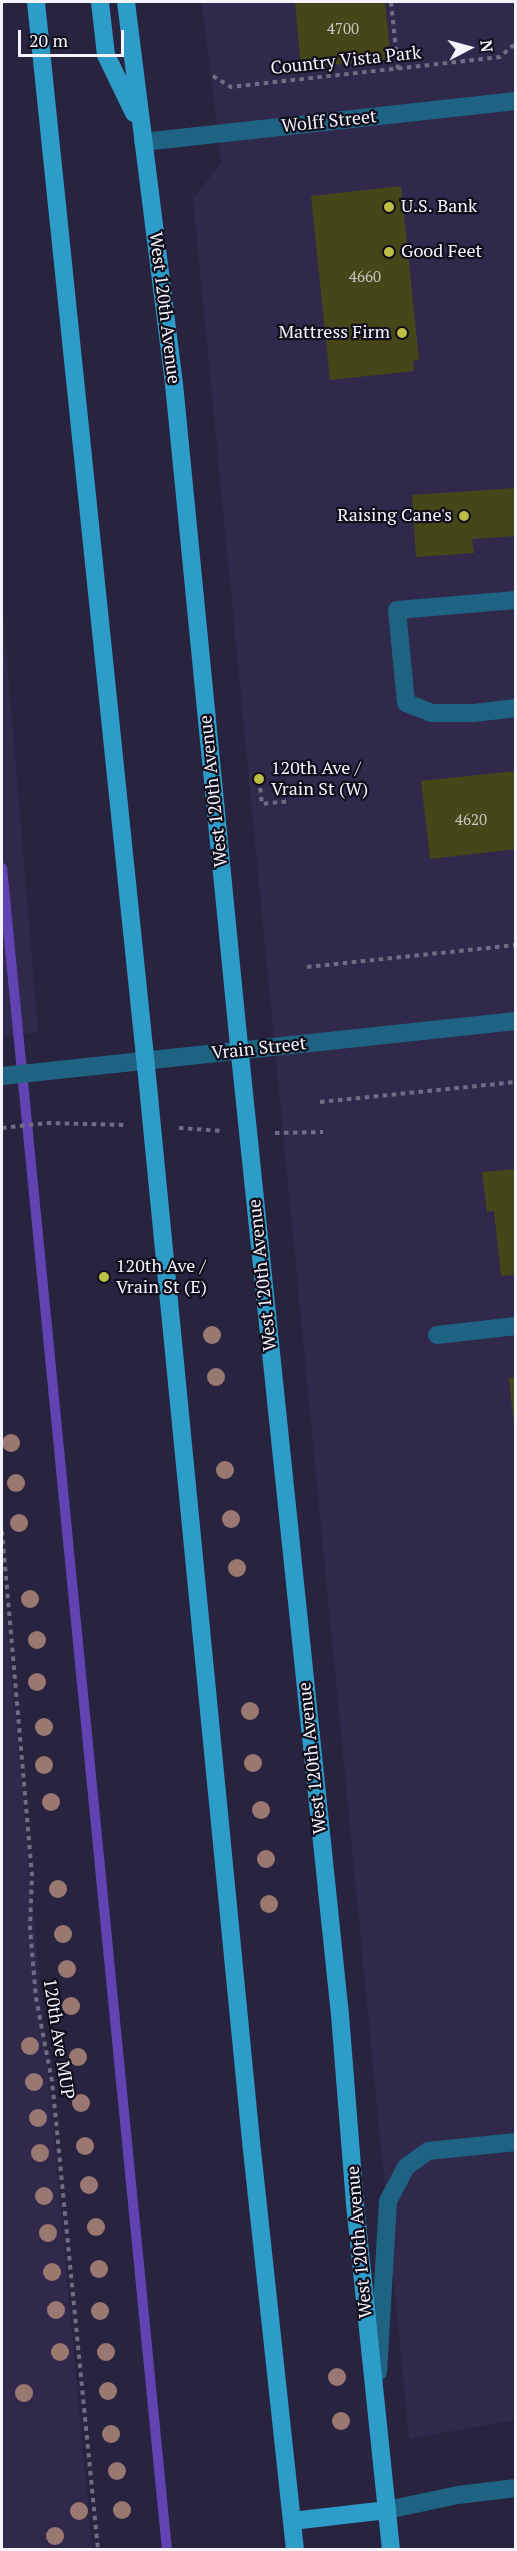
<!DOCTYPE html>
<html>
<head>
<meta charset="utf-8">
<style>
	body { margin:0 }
	#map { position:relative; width:517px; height:2551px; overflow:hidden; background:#28233e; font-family:"PT Serif",serif }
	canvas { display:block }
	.frame { position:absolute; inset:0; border:3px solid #f4f3fe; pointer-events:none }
	.north { position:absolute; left:439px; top:18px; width:60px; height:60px; -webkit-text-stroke:4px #100e1b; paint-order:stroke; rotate:84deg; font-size:16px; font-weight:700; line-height:24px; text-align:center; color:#f4f3fe }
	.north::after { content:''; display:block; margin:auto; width:21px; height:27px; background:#f4f3fe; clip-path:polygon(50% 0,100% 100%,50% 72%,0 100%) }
	.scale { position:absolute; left:18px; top:30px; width:106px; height:27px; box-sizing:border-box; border:3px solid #f4f3fe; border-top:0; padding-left:8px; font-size:18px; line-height:21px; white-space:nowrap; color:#f4f3fe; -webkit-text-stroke:4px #100e1b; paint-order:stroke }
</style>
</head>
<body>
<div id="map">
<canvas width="517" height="2551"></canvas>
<div class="frame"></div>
<div class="north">N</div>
<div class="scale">20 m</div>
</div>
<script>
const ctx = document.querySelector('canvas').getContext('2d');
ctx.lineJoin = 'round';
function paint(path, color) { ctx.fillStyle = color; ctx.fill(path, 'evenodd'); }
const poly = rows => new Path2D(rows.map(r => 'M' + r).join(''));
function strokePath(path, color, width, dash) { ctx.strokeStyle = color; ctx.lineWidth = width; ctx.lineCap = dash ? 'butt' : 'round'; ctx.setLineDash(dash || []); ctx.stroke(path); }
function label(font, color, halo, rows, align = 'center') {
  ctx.font = font + ' "PT Serif",serif'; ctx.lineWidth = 4.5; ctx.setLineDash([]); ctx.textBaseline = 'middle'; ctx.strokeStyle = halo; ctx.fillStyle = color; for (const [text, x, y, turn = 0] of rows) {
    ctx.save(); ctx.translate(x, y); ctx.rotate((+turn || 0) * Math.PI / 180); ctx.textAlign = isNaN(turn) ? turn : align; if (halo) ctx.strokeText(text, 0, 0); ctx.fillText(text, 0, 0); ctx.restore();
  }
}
const built = poly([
	[202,2,515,2,516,2420,409,2439,193,199,221,163],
	[2,600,38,1032,2,1037],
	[2,1595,4,1595,92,2549,2,2549]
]);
const stream = poly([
	[2,868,167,2550]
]);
const building = poly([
	[295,2,385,2,391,59,301,68],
	[401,186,419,360,413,361,414,371,330,380,311,196],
	[516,488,516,536,472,539,474,553,416,557,412,495],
	[516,771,516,849,430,859,421,781],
	[516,1169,516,1275,501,1276,494,1211,487,1212,482,1172],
	[516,1377,516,1426,514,1426,509,1378]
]);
const path = poly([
	[391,2,398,69],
	[213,76,231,87,500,57,516,43],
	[259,779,262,804,290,801],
	[307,967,516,945],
	[320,1102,516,1082],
	[2,1128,48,1123,126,1125],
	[179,1128,222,1131],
	[275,1133,323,1132],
	[2,1531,32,1875,30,1928,36,1998,52,2081,98,2550]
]);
const service = poly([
	[516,600,397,610,406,703,432,713,474,713,516,708],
	[437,1335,516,1326],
	[387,2510,458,2495,516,2488]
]);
const minor = poly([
	[143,142,516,101],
	[2,1076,516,1021],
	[378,2372,388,2201,406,2167,428,2151,516,2142]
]);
const primary = poly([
	[36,2,148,1086,251,2141,295,2550],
	[100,2,106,55,134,113],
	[126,2,174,384,237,1026,340,2015,355,2204,391,2550],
	[292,2521,387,2510]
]);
const trees = [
	[212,1335],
	[216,1377],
	[11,1443],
	[225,1470],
	[16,1483],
	[231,1519],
	[19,1523],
	[237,1568],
	[30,1599],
	[37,1640],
	[37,1682],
	[250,1711],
	[44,1727],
	[253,1763],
	[44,1765],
	[51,1802],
	[261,1810],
	[266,1859],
	[58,1889],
	[269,1904],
	[63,1934],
	[67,1969],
	[71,2006],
	[30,2046],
	[78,2057],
	[34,2082],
	[81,2103],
	[38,2118],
	[85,2146],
	[40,2153],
	[89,2185],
	[44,2196],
	[96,2227],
	[48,2233],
	[99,2269],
	[52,2272],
	[56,2310],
	[100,2311],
	[60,2352],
	[106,2352],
	[337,2377],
	[108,2391],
	[24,2393],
	[341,2421],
	[111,2434],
	[117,2471],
	[122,2510],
	[79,2511],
	[55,2536]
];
const markers = [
	[389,207,6,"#bcbf44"],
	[389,252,6,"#bcbf44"],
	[402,333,6,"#bcbf44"],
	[464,516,6,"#bcbf44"],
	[259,779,6,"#bcbf44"],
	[104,1277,6,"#bcbf44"]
];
const numberNames = [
	["4700",343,30],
	["4660",365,278],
	["4620",471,821]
];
const streetNames = [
	["Country Vista Park",346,61,-6],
	["Wolff Street",329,122,-6],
	["West 120th Avenue",164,308,83],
	["West 120th Avenue",214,791,-96],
	["Vrain Street",259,1049,-6],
	["West 120th Avenue",263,1275,-96],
	["West 120th Avenue",313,1758,-96],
	["120th Ave MUP",58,2039,81],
	["West 120th Avenue",360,2242,-95]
];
const poiNames = [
	["U.S. Bank",401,207],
	["Good Feet",401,252],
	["Mattress Firm",390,333,"right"],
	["Raising Cane's",452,516,"right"],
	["120th Ave /",271,769],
	["Vrain St (W)",271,790],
	["120th Ave /",116,1267],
	["Vrain St (E)",116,1288]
];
paint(built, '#30294c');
strokePath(stream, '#6144b3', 10);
paint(building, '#464718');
strokePath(path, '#716e83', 4, [4.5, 4.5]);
strokePath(service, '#1e6482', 18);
strokePath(minor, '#1e6482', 18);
strokePath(primary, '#2d9cc9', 18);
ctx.fillStyle = '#9a7872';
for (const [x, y] of trees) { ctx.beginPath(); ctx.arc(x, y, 9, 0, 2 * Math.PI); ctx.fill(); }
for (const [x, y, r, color] of markers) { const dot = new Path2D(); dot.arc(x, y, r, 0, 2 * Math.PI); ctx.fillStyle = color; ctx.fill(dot); strokePath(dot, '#100e1b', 2); }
label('15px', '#c8c8c4', null, numberNames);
label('18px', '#f4f3fe', '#100e1b', streetNames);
label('18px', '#f4f3fe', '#100e1b', poiNames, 'left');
</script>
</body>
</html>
